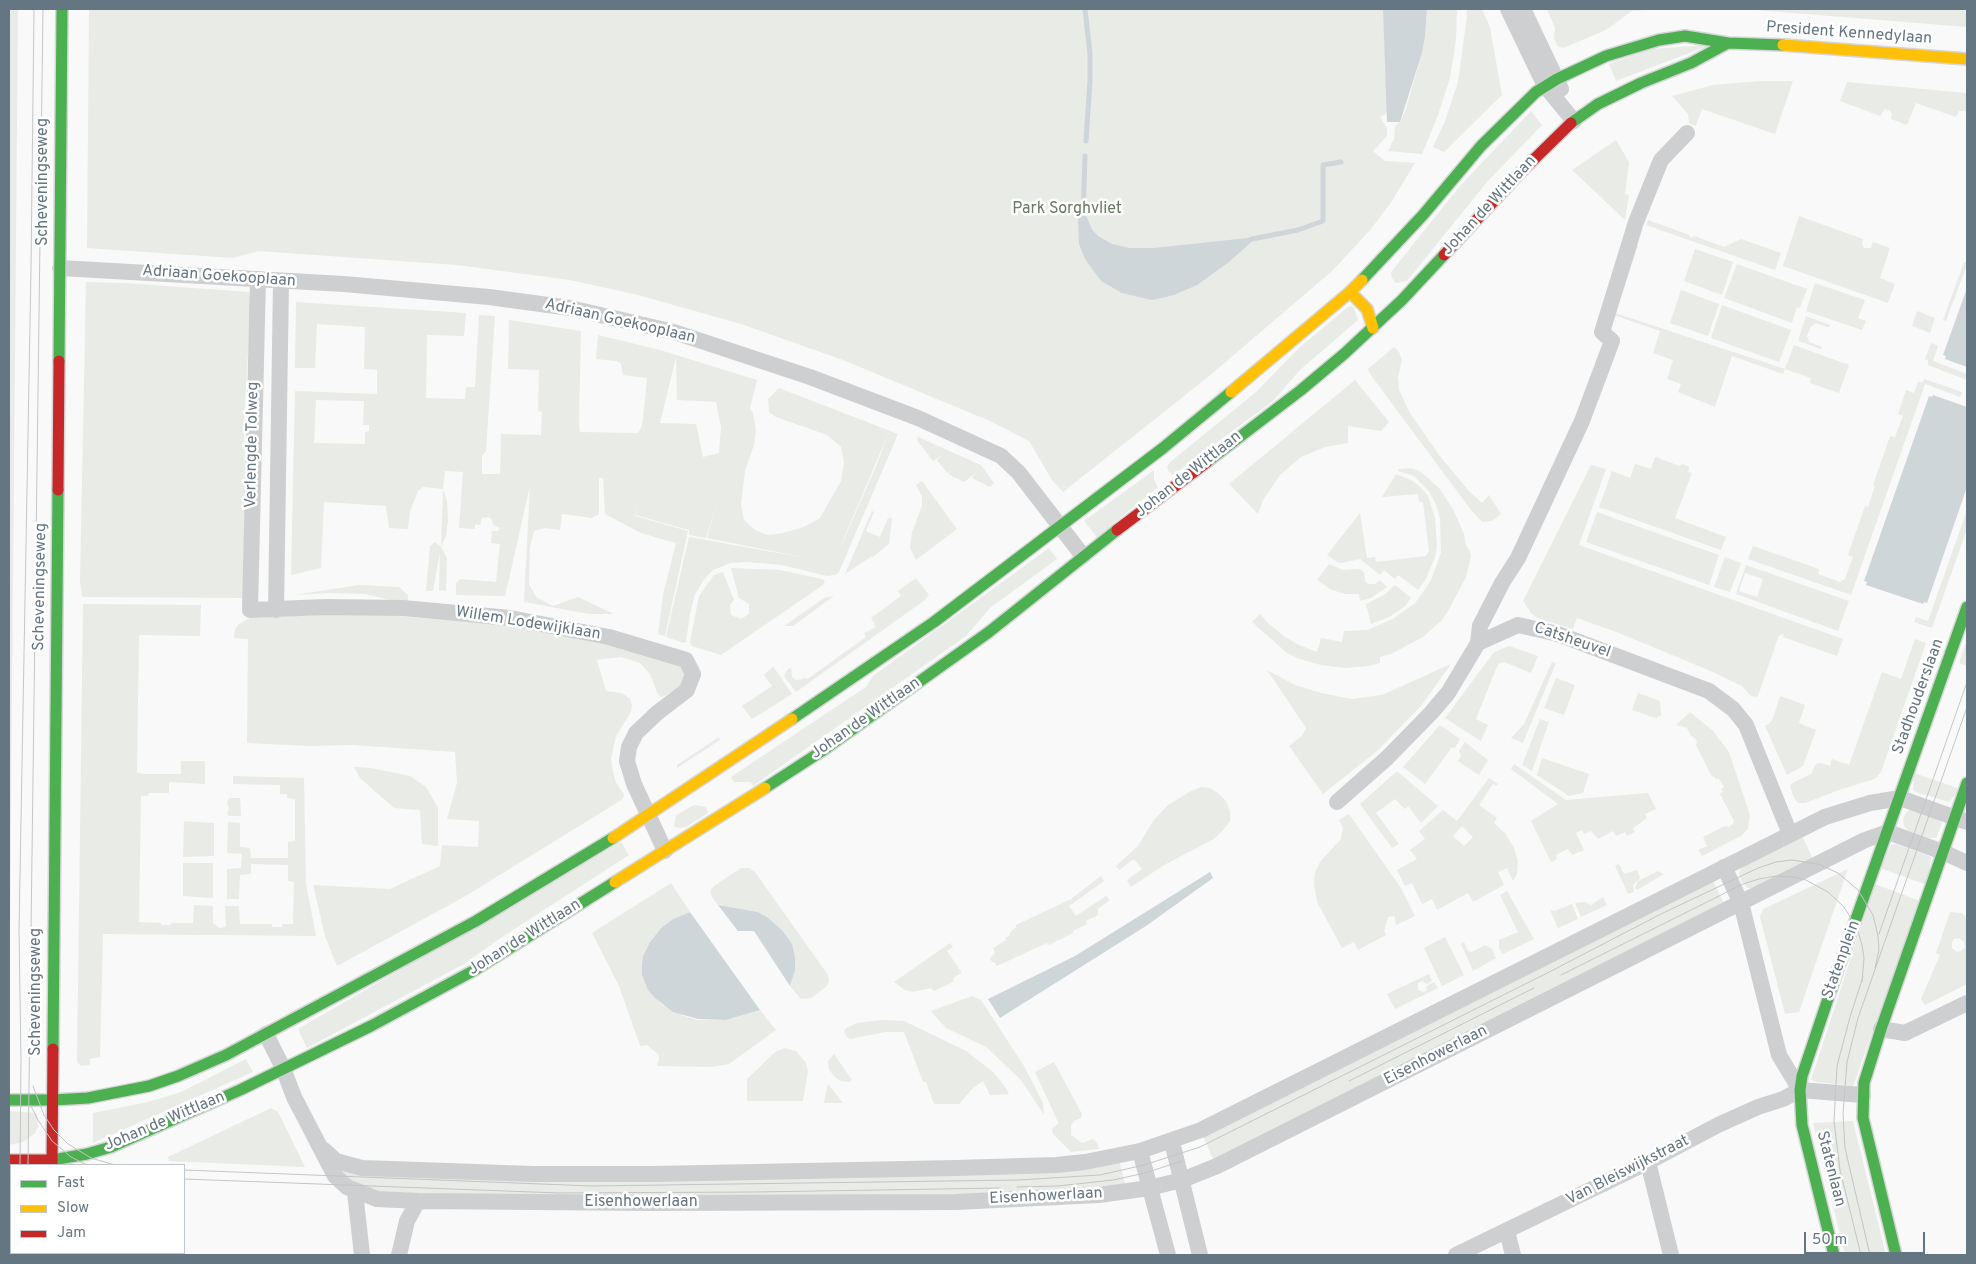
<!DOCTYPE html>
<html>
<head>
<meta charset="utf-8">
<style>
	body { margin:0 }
	#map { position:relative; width:1976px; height:1264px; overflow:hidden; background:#f9f9f9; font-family:Overpass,sans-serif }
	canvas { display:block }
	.frame { position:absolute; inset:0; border:10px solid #657683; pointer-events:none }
	.legend { position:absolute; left:10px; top:1164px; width:175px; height:90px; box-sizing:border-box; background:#fff; border:1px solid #c1c8cd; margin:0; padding:6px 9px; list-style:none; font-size:15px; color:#657683 }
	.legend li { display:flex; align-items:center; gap:10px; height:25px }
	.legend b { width:25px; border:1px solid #c1c8cd }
	.scale { position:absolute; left:1804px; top:1232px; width:121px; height:22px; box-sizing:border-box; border:2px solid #657683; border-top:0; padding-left:6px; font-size:15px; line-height:18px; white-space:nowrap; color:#657683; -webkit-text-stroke:4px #fff; paint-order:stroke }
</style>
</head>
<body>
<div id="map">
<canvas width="1976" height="1264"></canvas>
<div class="frame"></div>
<ul class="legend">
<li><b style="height:6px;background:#4caf50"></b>Fast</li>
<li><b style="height:6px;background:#ffc107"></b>Slow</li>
<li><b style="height:6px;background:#c62828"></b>Jam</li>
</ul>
<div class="scale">50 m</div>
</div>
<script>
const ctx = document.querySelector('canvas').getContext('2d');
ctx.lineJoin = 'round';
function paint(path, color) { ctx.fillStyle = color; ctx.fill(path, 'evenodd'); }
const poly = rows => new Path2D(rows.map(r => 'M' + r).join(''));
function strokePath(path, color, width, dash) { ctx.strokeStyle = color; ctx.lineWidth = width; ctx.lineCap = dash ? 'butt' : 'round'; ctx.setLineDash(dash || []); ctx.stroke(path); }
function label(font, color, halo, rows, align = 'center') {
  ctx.font = font + ' Overpass,sans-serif'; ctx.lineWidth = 5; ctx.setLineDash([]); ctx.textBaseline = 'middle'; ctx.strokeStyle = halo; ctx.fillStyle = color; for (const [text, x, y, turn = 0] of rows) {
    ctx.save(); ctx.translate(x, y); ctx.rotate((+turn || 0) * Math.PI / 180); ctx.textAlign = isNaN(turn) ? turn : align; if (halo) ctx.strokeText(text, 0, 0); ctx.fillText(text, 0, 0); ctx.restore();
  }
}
const green = poly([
	[9,9,18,9,9,1046],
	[89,9,1383,9,1388,113,1380,117,1387,128,1387,136,1373,151,1385,161,1415,163,1392,201,1371,229,1332,271,1208,377,1063,492,1052,480,1029,441,990,421,843,360,741,324,638,295,570,280,457,265,258,251,233,258,87,248],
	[1427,9,1457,9,1456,40,1450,78,1438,115,1422,154,1388,151,1394,139,1395,126,1400,122,1406,109,1422,53,1425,37],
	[1466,9,1482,9,1490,27,1502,95,1444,152,1433,147,1445,121,1458,82,1467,16],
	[1547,9,1664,9,1632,11,1606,30,1563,48,1558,46,1554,39,1555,28],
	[1733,9,1967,9,1967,27,1756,10],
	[1710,45,1616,81,1609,64,1651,49],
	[1761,81,1793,81,1775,134,1702,109,1696,126,1689,123,1688,114,1672,96,1713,85],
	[1847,82,1967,93,1967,111,1959,111,1956,117,1916,103,1907,125,1891,119,1892,113,1889,110,1885,109,1880,116,1840,101],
	[1531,111,1542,125,1487,182,1407,281,1396,283,1392,278,1391,273,1395,267,1459,187],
	[1616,140,1629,162,1625,194,1629,195,1625,220,1572,170],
	[1799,216,1863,239,1862,244,1864,248,1871,248,1873,242,1890,248,1880,278,1895,284,1888,303,1783,266],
	[1648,220,1689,235,1691,238,1694,236,1724,247,1741,239,1781,253,1775,270,1646,225],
	[1635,245,1638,246,1615,313,1785,369,1794,345,1849,365,1839,393,1810,383,1811,378,1785,369,1783,374,1732,356,1715,407,1678,392,1681,384,1667,379,1673,360,1653,353,1660,331,1611,314],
	[1695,249,1733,262,1722,295,1684,281],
	[1964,262,1967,263,1967,265,1946,321,1943,320],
	[1737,264,1807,289,1800,308,1797,307,1792,323,1724,298],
	[86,282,124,283,249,292,251,302,244,420,247,598,82,597,80,581],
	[1815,283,1865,300,1858,318,1866,321,1862,330,1806,311],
	[1681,290,1719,304,1708,336,1670,323],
	[296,302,466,313,464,336,427,335,426,398,465,399,466,387,475,387,479,315,495,316,486,451,482,456,482,474,500,474,501,434,541,435,542,412,538,411,539,370,508,369,509,320,581,331,579,423,580,432,638,433,641,428,643,419,647,378,623,375,621,364,617,361,596,359,598,335,660,350,757,380,750,408,753,413,756,430,754,445,745,471,741,505,744,520,755,530,767,535,783,533,804,527,820,518,841,481,844,462,841,447,827,435,776,417,769,412,768,399,779,388,898,434,839,572,835,575,827,576,782,565,746,562,731,563,713,570,705,578,695,594,690,614,686,642,684,643,666,637,689,537,812,559,707,538,717,502,706,538,689,535,689,530,635,515,650,447,635,516,688,531,665,636,658,634,663,595,676,543,641,533,605,514,603,478,599,478,599,514,592,518,562,514,560,530,545,528,534,531,530,547,529,584,536,597,553,606,578,597,614,614,589,614,524,602,530,486,505,596,456,595,456,583,460,579,496,582,500,544,491,543,492,531,498,531,500,528,493,525,492,520,488,517,482,518,480,525,475,524,475,529,459,528,463,472,445,471,443,489,447,501,448,520,446,536,441,547,447,558,446,591,439,590,440,552,433,591,426,591,430,546,435,542,441,547,443,489,423,487,418,491,410,511,408,529,389,528,386,506,324,502,321,568,291,575,295,391,377,394,377,370,364,369,365,327,317,324,315,368,295,368],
	[676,357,677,400,716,402,721,427,719,453,703,457,696,424,660,423],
	[316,400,364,401,363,425,369,425,369,431,365,432,365,444,314,443],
	[889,432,877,464,841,546,841,545],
	[1722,305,1791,330,1779,362,1711,338],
	[1353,306,1358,320,1300,370,1273,401,1173,475,1169,472,1167,467,1169,463,1256,392,1299,348,1348,307],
	[1917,311,1935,318,1930,333,1912,326],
	[1806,316,1830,325,1829,327,1827,327,1815,323,1814,325,1811,326,1807,336,1809,342,1820,346,1822,347,1821,349,1798,341],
	[1931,343,1938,346,1933,361,1967,374,1967,380,1928,365,1928,360,1925,359],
	[1394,347,1399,352,1402,360,1398,377,1399,390,1410,413,1439,455,1468,490,1482,503,1489,495,1501,514,1492,521,1482,522,1471,510,1370,374,1368,369],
	[1924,379,1962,392,1960,397,1925,384,1851,595,1748,559,1753,546,1819,569,1818,574,1840,582,1845,579,1853,557,1848,555,1865,506,1868,507,1875,486,1873,485,1890,436,1895,437,1903,416,1898,414,1906,390,1914,393,1918,382,1923,382],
	[1355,380,1389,422,1381,431,1348,426,1348,443,1325,447,1301,457,1280,475,1263,500,1258,514,1229,484],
	[918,437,981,465,994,483,990,487,972,478,976,473,964,482,948,474,951,471,947,473,937,460,942,455,933,461,917,440],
	[1655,457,1680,466,1682,464,1690,467,1688,472,1692,473,1675,518,1726,537,1721,550,1599,507,1612,471,1630,478,1635,464,1651,469],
	[1591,465,1606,469,1579,545,1843,639,1837,656,1783,637,1784,634,1779,635,1758,696,1755,697,1750,695,1742,686,1713,672,1619,633,1577,618,1573,629,1537,618,1531,613,1523,601],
	[1411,468,1419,471,1427,477,1439,488,1453,509,1464,534,1466,546,1470,551,1471,557,1465,579,1448,611,1442,620,1423,637,1391,654,1380,657,1380,663,1369,666,1345,668,1321,665,1299,659,1287,653,1252,622,1260,614,1268,623,1285,637,1299,645,1317,652,1321,638,1342,642,1344,631,1367,630,1393,619,1415,603,1424,591,1431,580,1441,553,1440,519,1436,504,1428,490,1414,476,1398,471,1399,469],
	[1154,470,1154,480,1158,487,1097,537,1084,521],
	[1396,474,1413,481,1420,487,1428,496,1435,518,1437,546,1435,557,1426,579,1418,590,1398,575,1395,579,1384,570,1380,575,1360,559,1342,563,1337,562,1327,555,1360,513,1367,558,1375,557,1376,562,1426,556,1429,551,1423,502,1419,502,1418,494,1382,497],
	[922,481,957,529,916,560,910,548,912,532,922,506,922,497,916,485],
	[1967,510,1967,529,1932,628,1914,622,1916,617,1928,621],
	[872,511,874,512,866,531,880,537,888,518,892,518,889,544,873,557,872,556,845,574],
	[1597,512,1719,555,1709,585,1586,542],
	[1049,548,1057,559,990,608,966,636,753,786,751,782,734,782,731,777,866,687,873,676],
	[1725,557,1741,563,1730,592,1714,587],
	[1329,564,1343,570,1360,569,1364,572,1365,581,1368,584,1375,584,1380,580,1387,587,1371,598,1360,601,1359,594,1346,594,1332,590,1317,580],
	[1746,565,1849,601,1838,631,1736,594],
	[1745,573,1763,579,1757,597,1739,591],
	[731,568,780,570,822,579,825,581,823,585,721,655,692,646,690,642,699,596,714,575,723,572,734,600,730,605,731,615,741,619,749,614,749,604,739,598],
	[916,578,929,595,925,600,796,692,784,676,788,669,791,668,792,677,796,680,803,679,804,677,806,679,809,678,866,637,864,633,876,627,871,618,901,596,898,591],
	[359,585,399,587,408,595,408,601,403,603,365,594,329,593,294,595],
	[1395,585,1411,598,1405,606,1391,616,1371,624,1366,604,1384,595],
	[834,596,793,626,784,626,824,598],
	[83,604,201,605,200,636,139,635,137,772,142,774,181,774,181,761,205,761,205,784,169,782,169,793,149,793,148,796,141,796,139,922,161,923,161,925,171,925,171,923,193,923,194,905,213,906,213,923,219,928,226,927,225,906,239,906,240,924,272,924,272,927,282,927,282,924,293,924,294,882,288,881,288,865,251,864,251,874,240,875,239,899,227,899,227,869,241,868,242,854,227,853,228,822,240,823,240,847,250,848,251,858,288,858,288,842,295,841,295,799,287,798,287,794,280,794,280,785,233,784,233,776,304,778,306,884,316,936,103,934,100,1057,90,1059,90,1065,81,1066,77,1062],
	[361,613,544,628,679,663,686,673,680,687,662,697,658,695,650,674,640,663,621,657,597,660,606,691,622,693,630,699,632,705,631,712,616,736,611,759,613,772,616,783,624,794,623,799,464,897,337,966,325,936,313,885,390,889,440,866,442,845,478,847,479,821,447,819,457,783,455,752,353,745,308,746,247,743,248,639,234,638,235,629,239,624,250,618],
	[1915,639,1926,643,1881,772,1876,778,1871,780,1839,790,1805,803,1798,803,1794,798,1790,786,1792,783,1811,774,1816,764,1821,763,1830,766,1832,759,1849,765,1882,672,1901,679],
	[1967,639,1967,666,1959,663],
	[1509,646,1538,656,1531,673,1504,662,1498,664,1476,719,1488,725,1481,741,1445,718,1494,652],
	[1552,662,1556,663,1523,743,1511,738,1524,724],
	[1451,664,1421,706,1377,751,1323,794,1289,746,1302,736,1306,728,1267,670,1295,685,1321,693,1352,699,1382,695],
	[773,666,792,694,752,719,742,706,772,686,764,675],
	[1556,678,1575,685,1564,715,1544,708],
	[1638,693,1660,701,1661,715,1656,718,1632,710],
	[1780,696,1805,705,1799,723,1816,730,1803,766,1787,775,1765,726,1770,723,1773,718],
	[1690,712,1713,731,1729,752,1750,815,1748,829,1741,836,1702,856,1698,850,1707,846,1703,837,1725,826,1729,827,1733,824,1734,821,1720,794,1723,792,1721,789,1724,787,1719,779,1716,779,1714,776,1712,777,1696,745,1697,741,1694,737,1691,736,1687,728,1676,725],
	[1540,719,1549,722,1532,771,1522,765],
	[1440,725,1460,739,1455,748,1452,747,1425,784,1403,767],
	[719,737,720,740,677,768,677,765],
	[1465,742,1488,760,1479,775,1458,761,1461,756,1459,751],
	[1542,758,1589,774,1583,793,1569,796,1537,775],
	[1514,764,1566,800,1648,793,1656,809,1645,814,1647,818,1633,828,1635,832,1627,836,1625,832,1616,836,1613,831,1598,839,1591,831,1584,834,1582,830,1576,833,1584,850,1572,855,1568,849,1556,855,1557,859,1551,862,1531,821,1558,804,1511,769],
	[354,767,371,768,410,776,426,787,438,808,438,846,422,844,420,810,394,808,360,778],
	[1397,771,1438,806,1421,823,1408,806,1405,809,1395,799,1376,813,1399,844,1392,848,1360,804],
	[1914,773,1960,789,1949,802,1916,792,1913,790],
	[1489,778,1498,784,1496,786,1493,784,1479,805,1497,818,1494,823,1506,834,1513,846,1518,861,1517,874,1513,881,1507,868,1498,872,1504,885,1473,902,1468,893,1437,910,1432,899,1422,904,1412,883,1405,886,1397,870,1417,859,1410,850,1425,839,1419,831,1443,810,1457,821],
	[1462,826,1473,837,1464,846,1453,836],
	[1201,787,1210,788,1218,793,1226,801,1230,812,1230,821,1223,830,1214,839,1164,865,1131,887,1127,880,1142,869,1134,859,1119,870,1116,866,1138,846,1153,821,1168,805,1191,791],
	[229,798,240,798,241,816,229,816,227,813,229,809,227,802],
	[694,805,706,807,708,813,686,827,678,828,674,826,676,815],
	[1909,810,1915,810,1938,819,1942,823,1936,838,1927,838,1909,831,1904,826,1903,820,1905,814],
	[1349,814,1401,888,1415,916,1396,925,1395,917,1393,916,1388,917,1384,931,1386,935,1358,950,1354,942,1342,948,1317,902,1314,884,1315,873,1320,862,1341,839,1343,828,1339,820],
	[184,821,214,823,214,856,183,857],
	[1801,834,1813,859,1754,889,1747,888,1741,881,1739,872,1745,862],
	[621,842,629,855,499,939,464,964,307,1048,298,1029],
	[1896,844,1931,857,1927,885,1880,868,1891,845],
	[183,863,213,863,213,898,183,896],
	[1619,864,1624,874,1637,870,1640,878,1633,885,1634,892,1628,894,1615,866],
	[741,868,749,868,755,872,828,975,829,980,827,986,811,998,801,999,790,986,792,981,794,951,782,930,767,917,758,912,718,905,712,897,710,891,714,886],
	[1848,869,1799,1012,1785,1014,1760,917,1763,909],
	[1658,871,1664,874,1637,890,1635,888,1638,881],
	[1101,876,1104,881,1069,906,1076,916,1106,896,1110,900,1098,909,1098,915,1086,921,1087,924,1073,931,1073,933,1049,945,1047,943,997,966,994,962,992,962,990,958,995,953,993,948,1006,940,1005,938,1010,935,1010,933,1016,927,1016,925,1071,899],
	[1712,879,1725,905,1214,1161,1202,1134],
	[671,883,690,912,673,919,661,928,650,942,643,956,648,990,663,1005,684,1016,698,1020,726,1020,760,1010,776,1030,729,1064,711,1067,657,1066,659,1060,659,1055,647,1045,640,1046,619,986,592,933],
	[1875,884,1920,901,1853,1086,1817,1082,1811,1080],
	[1507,891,1534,939,1503,954,1499,949,1499,940,1518,932,1500,895],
	[1603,897,1607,905,1581,917,1575,903,1585,902,1591,905],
	[1572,904,1578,919,1558,928,1550,910,1555,911],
	[1950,912,1962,913,1967,918,1967,984,1925,1005,1921,999,1940,955,1936,953],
	[1959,938,1964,942,1965,947,1961,951,1957,952,1952,948,1952,943,1954,939],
	[1445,937,1464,975,1442,986,1424,948],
	[1464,942,1468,951,1472,952,1485,945,1492,949,1496,958,1473,971,1461,944],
	[950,943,953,947,947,951,962,973,954,977,953,982,934,991,931,988,913,992,905,990,894,982],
	[1429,974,1432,981,1427,984,1422,981,1418,983,1418,990,1423,992,1426,991,1427,986,1434,982,1438,988,1395,1009,1387,994],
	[972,996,981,1000,1024,1066,1043,1103,1044,1115,1021,1080,1001,1061,986,1047,946,1028,931,1011],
	[882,1020,904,1021,966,1051,993,1072,1004,1085,1009,1094,990,1095,983,1081,973,1088,959,1104,934,1104,926,1082,923,1082,904,1032,885,1032,850,1039,846,1036,844,1031,846,1028,857,1023],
	[784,1048,796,1051,806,1063,808,1071,803,1101,747,1101,747,1079,774,1053],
	[834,1054,852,1080,849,1082,841,1081,836,1078,829,1070,828,1061],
	[246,1059,253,1072,93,1143,93,1113,148,1102,181,1092],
	[1054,1062,1082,1114,1081,1118,1074,1121,1071,1126,1071,1135,1082,1143,1093,1139,1097,1143,1099,1149,1071,1152,1053,1134,1052,1129,1058,1124,1058,1122,1035,1072],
	[828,1084,843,1103,824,1103],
	[271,1108,278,1112,305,1167,169,1161,168,1157],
	[9,1111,37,1113,38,1127,35,1133,23,1142,9,1145],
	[1853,1121,1886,1255,1845,1255,1813,1123],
	[1119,1160,1126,1188,1064,1195,644,1201,373,1193,336,1171],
	[11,1206,11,1253,49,1253,49,1255,9,1255,9,1207]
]);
const water = poly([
	[1383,9,1427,9,1425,37,1422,53,1400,122,1387,122],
	[1083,215,1086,223,1098,236,1112,244,1129,248,1154,248,1257,237,1229,262,1197,285,1174,295,1152,300,1122,293,1101,281,1085,259,1079,244,1078,219],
	[1967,288,1967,367,1945,359,1946,356,1943,355],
	[1933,395,1967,407,1967,487,1927,603,1924,602,1923,604,1866,585,1867,582,1864,581,1929,396,1932,397],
	[1210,872,1213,878,1146,926,1000,1018,988,999,1075,956],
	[718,905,758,912,767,917,782,930,792,944,795,957,795,970,790,986,754,931,738,931],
	[690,912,760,1010,726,1020,698,1019,673,1012,655,998,648,990,642,975,642,966,643,956,650,942,661,928,673,919]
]);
const stream = poly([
	[1085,9,1090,54,1090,81,1086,141],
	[1085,156,1083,215,1090,231],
	[1252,239,1298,230,1323,221,1323,165,1341,162]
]);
const street = poly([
	[1508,9,1545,86,1574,121],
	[1523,9,1561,89],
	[60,268,344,284,489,297,570,308,674,332,810,377,918,418,1001,456,1019,473,1083,556],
	[258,279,250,610,326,607,403,608,510,618,609,637,686,660,693,674,687,690,657,713,636,733,629,747,627,761,634,784,665,851],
	[276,610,281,281],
	[1478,643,1480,626,1502,583,1518,558,1582,421,1612,341,1602,332,1636,222,1661,160,1687,133],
	[1337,802,1387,758,1431,713,1448,693,1478,643,1518,625,1558,634,1709,691,1733,709,1746,725,1790,834],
	[1724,867,1741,903,1779,1055,1800,1090],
	[1881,1029,1905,1033,1967,1003],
	[266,1034,283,1068,294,1097,335,1176,347,1187,377,1199,418,1201,651,1203,956,1202,1099,1195,1149,1188,1182,1180,1217,1166,1865,840,1888,832,1943,852,1967,863],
	[1800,1090,1863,1095],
	[1172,1142,1200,1255],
	[324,1150,336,1161,362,1168,533,1174,653,1174,956,1168,1056,1165,1085,1162,1140,1151,1201,1130,1825,817,1870,803,1900,798,1967,822],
	[1140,1151,1168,1255],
	[1648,1162,1671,1255],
	[355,1192,362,1255],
	[1507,1231,1513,1255],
	[399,1255,407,1221,418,1201],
	[1456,1255,1648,1162,1718,1125,1758,1107,1783,1099,1800,1090]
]);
const fast = poly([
	[1571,123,1598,104,1641,83,1691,63,1728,43],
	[1362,280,1423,215,1481,146,1536,92,1557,79,1606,56,1659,40,1685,36,1728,43,1783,45],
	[59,361,62,9],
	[1207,462,1301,390,1344,354,1402,300,1444,255],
	[792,719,934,622,1163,448,1231,392],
	[765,788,822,751,989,632,1117,530],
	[53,1049,58,490],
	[9,1100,53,1100],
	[53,1100,88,1098,149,1086,178,1076,226,1055,476,921,613,838],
	[52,1160,87,1154,111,1147,240,1090,371,1026,473,971,615,882],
	[50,1253,50,1255],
	[1834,1255,1802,1125,1800,1090,1802,1076,1835,978,1967,607],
	[1896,1255,1863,1118,1864,1083,1881,1029,1967,783]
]);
const slow = poly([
	[1783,45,1967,59],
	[1350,292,1367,309,1373,328],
	[1231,392,1350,292,1362,280],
	[613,838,792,719],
	[615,882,765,788]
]);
const jam = poly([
	[1444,255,1520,173,1571,123],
	[58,490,59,361],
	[1117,530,1207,462],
	[9,1160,52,1160],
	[52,1165,53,1049]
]);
const tram = poly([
	[1879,934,1967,682],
	[1561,975,1743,884,1759,879,1776,876,1793,877,1806,880,1828,892,1844,907,1857,928,1862,945,1864,958,1862,982],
	[1349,1081,1534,988],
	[33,1086,44,1115,54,1130,68,1144,91,1158,115,1165],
	[31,1106,38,1120,52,1141,71,1157,87,1165],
	[20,1165,21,1060,19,930,31,269,34,9],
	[28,1165,43,9],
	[184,1170,592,1186,1018,1180,1100,1175,1144,1165,1200,1147,1555,969,1661,914,1758,868,1776,862,1792,860,1818,864,1838,873,1858,890,1873,915,1878,936,1879,950,1875,968],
	[184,1179,559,1193,756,1192,1000,1188],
	[1017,1187,1058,1186,1113,1180,1145,1173,1182,1161],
	[19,1255,19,1253],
	[27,1255,27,1253],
	[1861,1255,1840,1170,1834,1121,1837,1066,1850,1017,1863,977],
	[1870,1255,1845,1148,1843,1114,1847,1062,1858,1018,1967,707]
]);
const streetNames = [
	["President Kennedylaan",1849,34,4],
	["Scheveningseweg",44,182,-90],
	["Johan de Wittlaan",1490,206,-47],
	["Adriaan Goekooplaan",219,277,4],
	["Adriaan Goekooplaan",620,322,13],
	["Verlengde Tolweg",253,445,-89],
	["Johan de Wittlaan",1189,475,-38],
	["Scheveningseweg",41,587,-89],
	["Willem Lodewijklaan",528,624,9],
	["Catsheuvel",1572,641,19],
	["Stadhouderslaan",1919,697,-70],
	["Johan de Wittlaan",866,719,-35],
	["Johan de Wittlaan",525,938,-32],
	["Statenplein",1842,960,-70],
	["Scheveningseweg",37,992,-90],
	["Eisenhowerlaan",1436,1056,-27],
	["Johan de Wittlaan",165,1122,-23],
	["Statenlaan",1830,1169,76],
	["Van Bleiswijkstraat",1628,1171,-27],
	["Eisenhowerlaan",1046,1197,-3],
	["Eisenhowerlaan",641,1203]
];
const parkNames = [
	["Park Sorghvliet",1067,210]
];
paint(green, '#e8ebe6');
paint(water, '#ced6d9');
strokePath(stream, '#ced6d9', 5);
strokePath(fast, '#d5d6d7', 14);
strokePath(slow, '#d5d6d7', 14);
strokePath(jam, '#d5d6d7', 14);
strokePath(street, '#cecfd0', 16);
strokePath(fast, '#4caf50', 11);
strokePath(slow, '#ffc107', 11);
strokePath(jam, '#c62828', 11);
strokePath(tram, '#c3c5c6', 1);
label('16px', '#657683', '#fff', streetNames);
label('16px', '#687a64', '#fff', parkNames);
</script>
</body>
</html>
